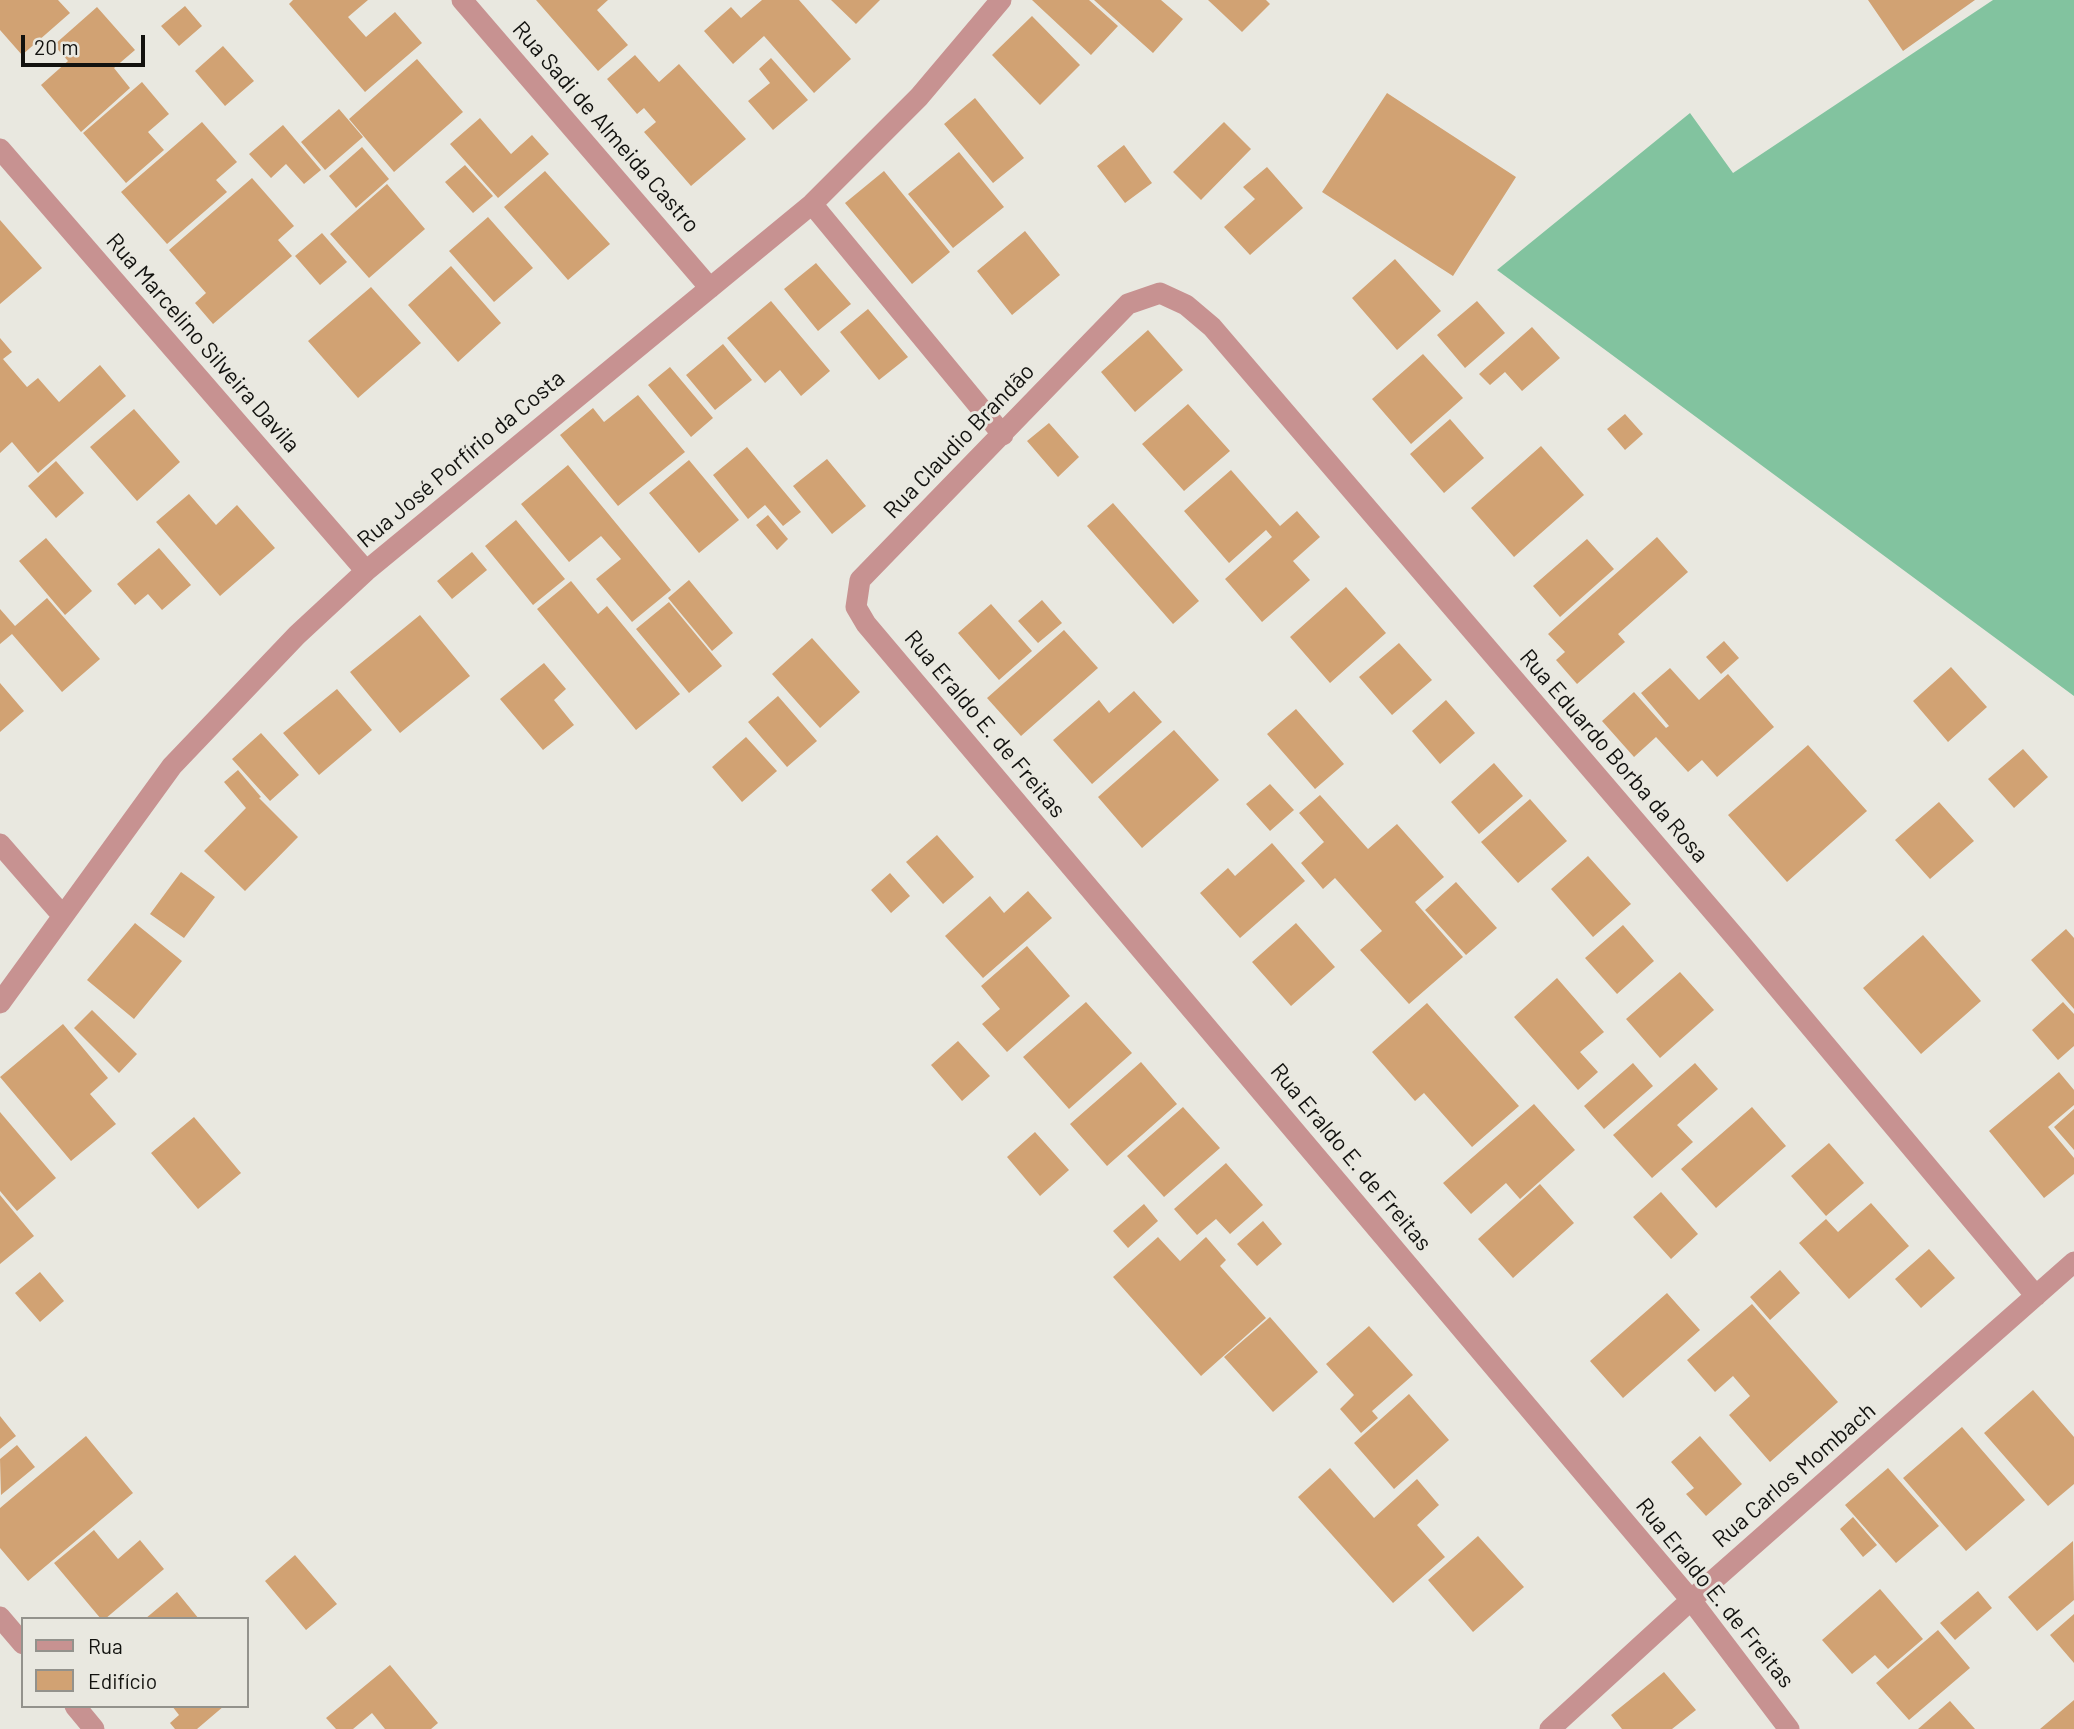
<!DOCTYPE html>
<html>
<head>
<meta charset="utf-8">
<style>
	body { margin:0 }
	#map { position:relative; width:2074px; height:1729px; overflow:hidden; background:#e9e8e0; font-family:Barlow,sans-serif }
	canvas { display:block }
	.legend { position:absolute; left:21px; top:1617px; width:228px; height:91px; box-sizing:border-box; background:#e9e8e0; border:2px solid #93928c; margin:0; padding:9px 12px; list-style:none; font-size:21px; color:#12120f }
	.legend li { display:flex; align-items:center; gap:14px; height:35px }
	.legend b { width:35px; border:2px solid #93928c }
	.scale { position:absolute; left:21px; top:35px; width:124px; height:32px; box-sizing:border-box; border:4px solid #12120f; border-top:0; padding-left:9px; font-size:21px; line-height:24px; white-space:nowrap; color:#12120f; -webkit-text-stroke:5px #e9e8e0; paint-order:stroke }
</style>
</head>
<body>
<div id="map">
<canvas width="2074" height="1729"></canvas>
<ul class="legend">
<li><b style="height:9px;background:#c79291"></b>Rua</li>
<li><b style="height:19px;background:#d1a273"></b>Edifício</li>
</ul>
<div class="scale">20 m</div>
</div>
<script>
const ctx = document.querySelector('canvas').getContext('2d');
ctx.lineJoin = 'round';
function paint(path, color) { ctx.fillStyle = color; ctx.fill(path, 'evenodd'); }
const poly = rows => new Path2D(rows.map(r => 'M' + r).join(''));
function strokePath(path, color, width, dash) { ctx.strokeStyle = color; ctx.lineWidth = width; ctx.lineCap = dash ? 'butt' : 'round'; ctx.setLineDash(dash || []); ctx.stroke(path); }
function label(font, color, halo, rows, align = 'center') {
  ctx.font = font + ' Barlow,sans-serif'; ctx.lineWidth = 6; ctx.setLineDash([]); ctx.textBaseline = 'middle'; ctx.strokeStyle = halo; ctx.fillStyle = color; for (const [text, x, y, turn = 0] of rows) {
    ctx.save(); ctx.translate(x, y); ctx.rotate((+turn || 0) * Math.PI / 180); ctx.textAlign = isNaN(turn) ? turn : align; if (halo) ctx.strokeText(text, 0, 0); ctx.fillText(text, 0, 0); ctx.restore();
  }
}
const forest = poly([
	[1993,0,2074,0,2074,696,1497,270,1690,113,1733,173]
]);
const building = poly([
	[0,0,58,0,70,13,22,55,0,30],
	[293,0,368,0,348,17,366,37,395,12,422,43,365,92,289,4],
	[536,0,608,0,597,10,628,45,598,71],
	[762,0,799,0,851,59,814,93,764,36,733,64,704,31,731,7,741,18],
	[831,0,880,0,856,24],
	[1032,0,1089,0,1118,26,1091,55],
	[1094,0,1161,0,1183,19,1153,53],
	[1208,0,1266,0,1270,4,1242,32],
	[1868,0,1975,0,1903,51],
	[185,6,202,26,179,46,161,26],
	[97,7,135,50,114,68,130,88,81,132,41,85,68,61,54,45],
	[1032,16,1080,65,1040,105,992,55],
	[223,46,254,81,225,106,195,71],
	[635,55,659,82,679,64,746,139,691,186,644,132,656,122,644,108,637,114,607,79],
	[771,58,808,100,773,130,748,101,770,83,759,69],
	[417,59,463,112,394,172,349,119],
	[142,82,169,114,148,132,164,150,126,183,83,133],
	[1387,93,1516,177,1453,276,1322,192],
	[975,98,1024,158,993,183,944,124],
	[339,109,363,137,325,170,301,142],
	[480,118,511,154,532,135,549,154,498,198,450,144],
	[202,122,237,162,216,180,227,192,167,244,121,192],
	[1224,122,1251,149,1201,200,1173,172],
	[283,125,321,170,304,184,286,164,271,178,249,154],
	[1124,145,1152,183,1125,203,1097,166],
	[362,147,389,179,356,208,329,176],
	[959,152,1004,207,953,248,908,194],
	[465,165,493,196,473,213,445,182],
	[1267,167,1303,208,1250,255,1224,227,1255,199,1243,187],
	[545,171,610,244,568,280,504,207],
	[884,171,950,252,912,284,845,203],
	[252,178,294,226,278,240,292,256,213,324,195,303,206,293,169,250],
	[387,184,425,229,369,278,330,234],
	[488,217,533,268,494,302,449,251],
	[0,220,42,268,0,304],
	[1025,231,1060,275,1012,315,977,271],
	[322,233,347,262,320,285,295,256],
	[1395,259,1441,311,1397,350,1352,298],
	[816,263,851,304,818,331,784,289],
	[451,266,501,323,458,362,408,305],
	[371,287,421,343,358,398,308,341],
	[771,301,830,371,801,396,780,370,765,383,727,338],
	[1477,301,1505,333,1465,368,1437,335],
	[868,309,908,357,879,380,840,332],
	[1532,327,1560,358,1522,391,1505,372,1490,385,1479,374],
	[1148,330,1183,370,1135,412,1101,372],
	[0,338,12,352,3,359,27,387,38,378,59,402,100,365,126,396,38,473,12,442,0,453],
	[723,344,752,380,715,410,686,375],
	[1423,354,1463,398,1411,444,1372,399],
	[670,367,713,418,691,437,648,385],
	[638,395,685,452,618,506,560,435,593,408,604,422],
	[1188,404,1230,451,1184,491,1142,444],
	[134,409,180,462,137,501,90,447],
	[1625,414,1643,434,1625,450,1607,429],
	[1450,419,1484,458,1444,493,1410,454],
	[1049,423,1079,457,1058,477,1027,441],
	[1541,446,1584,495,1514,557,1471,508],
	[747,447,801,512,783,526,765,505,748,519,713,475],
	[827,459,866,506,832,534,793,486],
	[689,460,739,520,699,553,649,493],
	[56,461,84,493,56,518,28,486],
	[568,465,671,590,632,622,596,579,621,559,601,536,569,562,521,504],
	[1231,470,1280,526,1297,511,1320,537,1293,561,1310,580,1262,622,1225,579,1272,537,1266,530,1229,563,1184,511],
	[189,494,216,525,237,505,275,548,220,596,156,522],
	[1113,503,1199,601,1173,624,1087,526],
	[768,515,788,539,777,550,756,525],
	[516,520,565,579,533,605,485,546],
	[1657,537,1688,572,1618,634,1625,642,1577,684,1556,660,1565,652,1548,634],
	[46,538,92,591,65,615,19,561],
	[1587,539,1614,569,1560,617,1533,586],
	[159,548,191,585,162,610,148,594,135,605,117,584],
	[472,552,487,570,452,599,437,581],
	[689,580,733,633,712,651,668,598],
	[571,581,598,614,607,606,680,694,636,730,537,609],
	[1346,587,1386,633,1330,683,1290,637],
	[47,598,100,659,62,692,12,634,0,644,0,609,15,626],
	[1042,600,1062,623,1038,643,1018,621],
	[669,602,722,666,689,693,636,629],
	[991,604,1032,651,999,680,958,633],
	[420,615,470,676,400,733,350,672],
	[1064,630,1098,668,1021,736,987,698],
	[812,638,860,692,820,728,772,674],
	[1724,641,1739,658,1721,674,1706,657],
	[1399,643,1432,680,1392,715,1359,677],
	[544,663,566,689,554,700,574,725,543,750,500,699],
	[1951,667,1987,707,1948,742,1913,701],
	[1670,668,1699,700,1728,674,1774,727,1717,777,1702,760,1688,772,1656,737,1634,757,1602,721,1634,692,1666,728,1669,726,1641,693],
	[0,683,24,711,0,732],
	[337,689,372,730,319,775,283,733],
	[1134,691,1162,722,1092,784,1053,740,1099,700,1109,713],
	[778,696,817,741,787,767,748,722],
	[1446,700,1475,733,1440,764,1412,731],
	[1296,709,1344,764,1315,789,1267,734],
	[1174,730,1219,780,1142,848,1098,797],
	[261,733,299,775,270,801,232,759],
	[746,737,777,771,742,802,712,767],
	[1808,745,1867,811,1787,882,1728,815],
	[2023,749,2048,777,2014,808,1988,779],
	[1494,763,1523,796,1479,834,1451,802],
	[238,770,261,797,259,798,298,837,245,891,204,851,246,808,224,782],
	[1270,784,1294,810,1270,831,1246,804],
	[1320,795,1368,849,1397,824,1444,877,1415,902,1463,957,1409,1004,1360,950,1382,931,1335,878,1323,889,1301,863,1324,842,1299,813],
	[1530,799,1567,841,1518,883,1481,842],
	[1939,802,1974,841,1930,879,1895,840],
	[937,835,974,877,943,904,906,862],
	[1272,843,1305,881,1240,938,1200,893,1228,868,1235,876],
	[1588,856,1631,904,1593,937,1551,889],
	[181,872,215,897,184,938,150,914],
	[890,873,910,896,891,913,871,890],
	[1456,882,1497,928,1466,955,1425,910],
	[1028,891,1052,918,983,978,945,936,990,896,1004,913],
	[135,923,182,961,134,1019,87,980],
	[1296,923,1335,967,1291,1006,1252,962],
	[1623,925,1654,961,1617,994,1585,958],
	[2066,929,2074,938,2074,1009,2031,960],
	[1923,935,1981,1001,1921,1054,1863,988],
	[1027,946,1070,996,1007,1052,982,1024,1000,1009,981,986],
	[1680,972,1714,1010,1660,1058,1626,1019],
	[1557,978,1604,1032,1580,1052,1598,1072,1578,1090,1514,1017],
	[1086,1002,1132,1053,1069,1109,1023,1057],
	[2063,1002,2074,1014,2074,1046,2058,1060,2032,1030],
	[1427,1003,1519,1106,1472,1147,1424,1093,1415,1101,1372,1052],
	[92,1010,137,1054,119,1073,74,1028],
	[63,1024,108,1078,90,1094,116,1124,71,1161,0,1077],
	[958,1041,990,1076,962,1101,931,1065],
	[1141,1062,1177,1104,1107,1166,1070,1124],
	[1633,1063,1653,1086,1604,1129,1584,1106],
	[1695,1063,1718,1089,1677,1125,1693,1142,1652,1178,1613,1135],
	[2059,1072,2074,1090,2074,1105,2048,1127,2074,1158,2074,1174,2044,1198,1989,1131],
	[1534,1104,1575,1150,1520,1199,1506,1183,1471,1214,1443,1183],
	[1183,1107,1220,1148,1164,1197,1127,1156],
	[1752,1107,1786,1146,1716,1208,1681,1169],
	[2074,1109,2074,1150,2054,1127],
	[0,1112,56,1178,17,1211,0,1191],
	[194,1117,241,1173,198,1209,151,1153],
	[1035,1132,1069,1170,1040,1196,1007,1157],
	[1829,1143,1864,1183,1826,1216,1791,1176],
	[1226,1163,1263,1205,1230,1234,1216,1219,1197,1235,1174,1209],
	[1540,1184,1574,1223,1513,1278,1478,1239],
	[1661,1192,1698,1234,1671,1259,1633,1217],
	[0,1195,34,1236,0,1264],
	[1871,1203,1909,1246,1849,1299,1799,1243,1826,1219,1838,1232],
	[1144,1204,1158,1221,1128,1248,1113,1231],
	[1263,1221,1282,1244,1257,1266,1237,1244],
	[1158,1237,1180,1261,1206,1237,1226,1260,1220,1266,1266,1318,1201,1376,1113,1277],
	[1929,1249,1955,1278,1921,1308,1895,1279],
	[1780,1270,1800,1293,1770,1320,1750,1297],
	[40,1272,64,1301,40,1322,15,1293],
	[1667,1293,1700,1330,1623,1398,1590,1361],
	[1752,1304,1838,1402,1770,1462,1729,1415,1750,1396,1733,1376,1715,1392,1687,1360],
	[1270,1317,1318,1372,1273,1412,1224,1357],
	[1369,1326,1413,1375,1372,1411,1378,1418,1361,1433,1340,1409,1354,1395,1326,1364],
	[2033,1390,2074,1437,2074,1484,2048,1506,1984,1433],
	[1409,1394,1449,1440,1394,1489,1354,1443],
	[0,1416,16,1436,0,1449],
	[1962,1427,2025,1500,1966,1551,1903,1478],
	[86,1436,133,1493,28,1581,0,1548,0,1508],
	[1700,1436,1742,1484,1706,1516,1686,1494,1694,1488,1671,1462],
	[17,1445,35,1467,1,1495,0,1459],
	[1330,1468,1374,1518,1417,1479,1439,1505,1417,1525,1445,1557,1393,1603,1298,1497],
	[1888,1468,1939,1526,1896,1563,1845,1505],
	[1853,1517,1877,1545,1863,1557,1840,1529],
	[94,1530,118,1559,140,1540,164,1569,105,1619,101,1619,54,1563],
	[1478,1536,1524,1587,1473,1632,1428,1580],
	[2073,1541,2074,1600,2037,1631,2008,1597],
	[295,1555,337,1604,306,1630,265,1581],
	[1880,1589,1923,1639,1888,1669,1875,1655,1852,1674,1822,1640],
	[1978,1591,1992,1608,1955,1640,1940,1623],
	[177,1592,199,1619,145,1619],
	[2074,1614,2074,1663,2050,1635],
	[1938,1630,1970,1668,1909,1720,1876,1683],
	[390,1665,438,1723,431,1729,385,1729,372,1713,353,1729,336,1729,326,1718],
	[1664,1672,1696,1710,1672,1729,1622,1729,1611,1715],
	[2074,1700,2074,1729,2040,1729],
	[1950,1701,1975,1729,1918,1729],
	[172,1706,224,1706,197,1729,175,1729,170,1723,179,1715]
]);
const minor = poly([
	[462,0,710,288],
	[0,149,366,571],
	[812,204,1003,435],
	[0,844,62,915],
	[0,1003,172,766,297,635,366,571,812,204,919,97,1001,0],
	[0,1617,23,1644],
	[75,1706,94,1729],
	[1550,1729,1691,1600,2074,1262],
	[1789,1729,1691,1600,866,624,856,607,860,580,1128,304,1160,293,1186,305,1212,327,1741,944,2036,1296]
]);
const streetNames = [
	["Rua Sadi de Almeida Castro",606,127,49],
	["Rua Marcelino Silveira Davila",203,343,49],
	["Rua Claudio Brandão",959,441,-46],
	["Rua José Porfírio da Costa",461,459,-40],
	["Rua Eraldo E. de Freitas",985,724,50],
	["Rua Eduardo Borba da Rosa",1614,756,49],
	["Rua Eraldo E. de Freitas",1351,1157,50],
	["Rua Carlos Mombach",1794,1475,-41],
	["Rua Eraldo E. de Freitas",1715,1593,51]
];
paint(forest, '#82c39f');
paint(building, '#d1a273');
strokePath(minor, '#c79291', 21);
label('23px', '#12120f', '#e9e8e0', streetNames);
</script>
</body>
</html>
